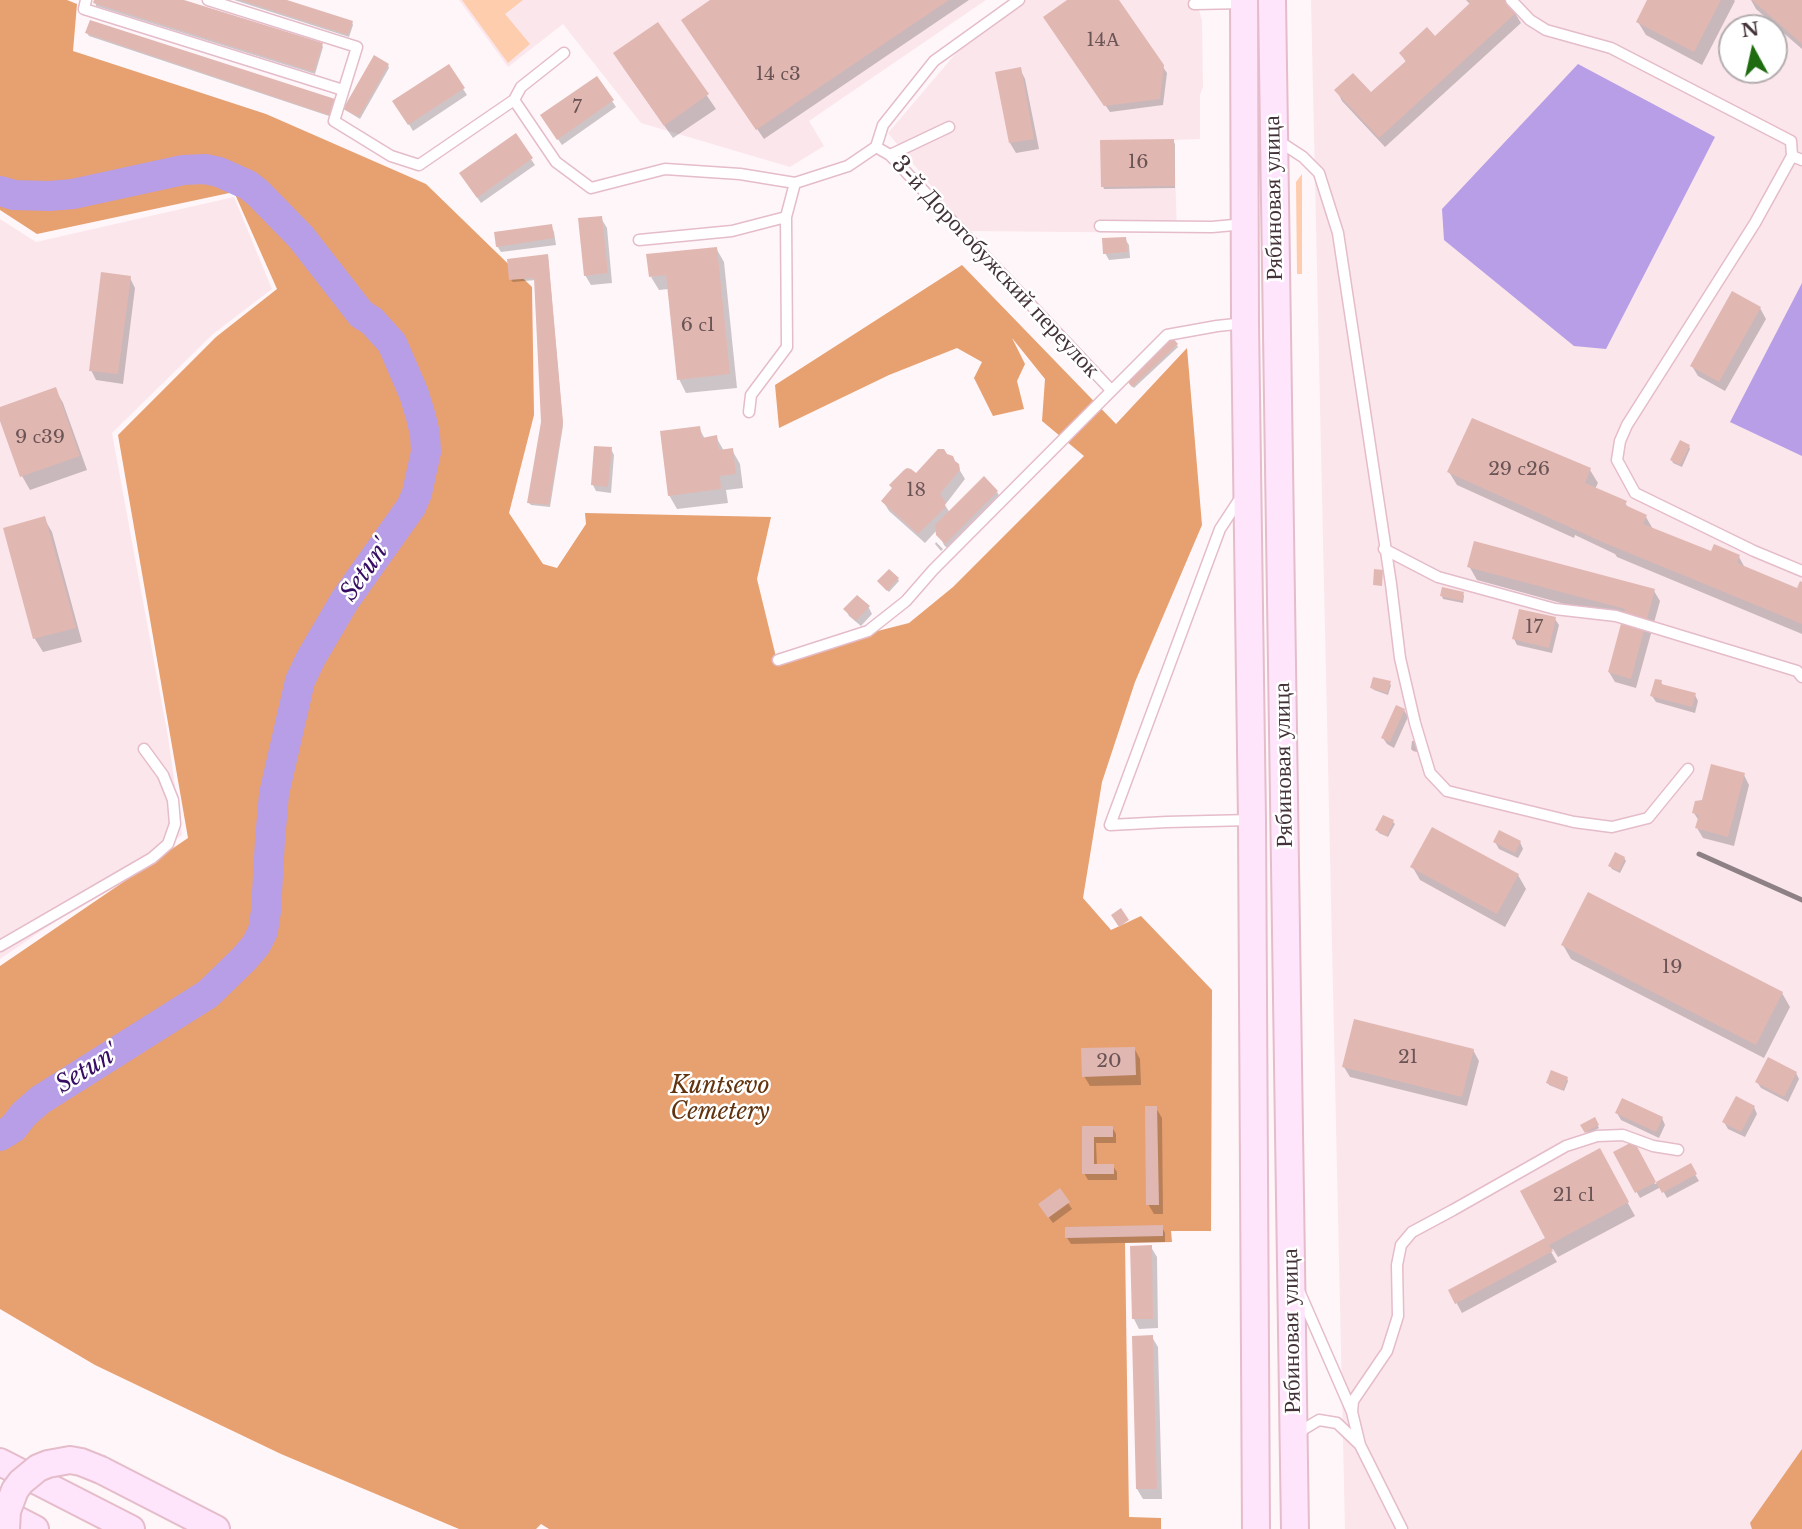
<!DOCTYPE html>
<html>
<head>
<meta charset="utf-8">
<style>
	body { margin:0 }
	#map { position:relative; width:1802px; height:1529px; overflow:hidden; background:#fff6f9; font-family:"Libre Baskerville",serif }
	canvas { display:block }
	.north { position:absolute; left:1718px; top:14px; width:70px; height:70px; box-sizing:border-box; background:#fff; border:2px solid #b4adaf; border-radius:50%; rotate:352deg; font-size:19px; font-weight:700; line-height:28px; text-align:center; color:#433338 }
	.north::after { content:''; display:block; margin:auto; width:24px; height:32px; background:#1e6c0f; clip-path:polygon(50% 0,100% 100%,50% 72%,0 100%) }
</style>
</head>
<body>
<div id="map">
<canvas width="1802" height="1529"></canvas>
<div class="north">N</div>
</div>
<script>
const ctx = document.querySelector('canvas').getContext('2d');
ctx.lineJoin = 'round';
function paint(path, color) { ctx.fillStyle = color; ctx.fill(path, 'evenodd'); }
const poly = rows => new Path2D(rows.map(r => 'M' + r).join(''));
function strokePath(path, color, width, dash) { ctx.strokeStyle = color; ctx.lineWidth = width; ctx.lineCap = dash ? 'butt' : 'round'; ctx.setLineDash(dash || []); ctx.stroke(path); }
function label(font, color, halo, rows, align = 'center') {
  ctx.font = font + ' "Libre Baskerville",serif'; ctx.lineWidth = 5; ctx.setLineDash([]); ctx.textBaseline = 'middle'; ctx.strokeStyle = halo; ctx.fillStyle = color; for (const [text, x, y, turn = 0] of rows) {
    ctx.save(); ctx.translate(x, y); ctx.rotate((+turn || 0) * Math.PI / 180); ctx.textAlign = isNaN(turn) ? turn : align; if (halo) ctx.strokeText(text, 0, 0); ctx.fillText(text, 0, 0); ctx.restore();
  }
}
const built = poly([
	[459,0,986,0,809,121,824,146,790,167,641,123,563,24,508,67],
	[1026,0,1196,0,1202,20,1203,87,1200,95,1200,139,1174,140,1177,233,968,231,888,133,957,52],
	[1311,0,1802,0,1802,1529,1345,1529],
	[1732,28,1774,28,1774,70,1732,70],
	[234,197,272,289,213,334,112,433,168,737,182,835,0,959,0,219,36,242]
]);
const green = poly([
	[462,0,523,0,505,14,530,44,508,63],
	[1302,174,1302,274,1297,274,1296,182]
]);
const forest = poly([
	[0,0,67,0,77,4,73,51,266,114,426,184,532,287,534,415,509,513,543,564,557,568,586,524,585,513,771,517,757,579,776,657,909,623,953,587,1084,456,1042,421,1045,379,1012,338,1025,364,1017,381,1024,409,993,416,974,378,982,362,957,348,889,375,779,428,775,385,962,265,1116,424,1187,348,1202,525,1135,682,1102,782,1083,898,1111,930,1141,916,1212,990,1211,1231,1171,1231,1172,1242,1125,1243,1129,1517,1161,1518,1161,1529,549,1529,541,1524,536,1529,459,1529,281,1454,95,1365,0,1309,0,966,188,838,118,435,216,337,277,289,234,192,37,234,0,210],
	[1802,1449,1802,1529,1752,1529,1750,1523]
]);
const water = poly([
	[1578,64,1715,137,1606,349,1574,346,1444,240,1442,209],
	[1802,283,1802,456,1730,422]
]);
const shadow = poly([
	[95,0,178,0,322,45,323,47,315,74,96,6],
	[234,0,281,0,352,22,353,25,349,37],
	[713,0,969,0,764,139,689,30],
	[1070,0,1117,0,1167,73,1163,105,1110,112,1049,24],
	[1466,0,1503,0,1515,13,1521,23,1385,147,1342,101,1337,91,1371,95,1406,62,1401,53,1435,38,1471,5],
	[1649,0,1734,0,1735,1,1702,65,1646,35,1638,22],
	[1751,0,1802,0,1802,49,1756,9],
	[658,24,716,109,673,138,623,67],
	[87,33,334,101,335,103,332,117,89,36],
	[388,65,389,68,360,119,347,111,345,109],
	[448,66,467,95,413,131,395,101],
	[1020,69,1025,79,1039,149,1016,153,1010,143],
	[597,78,616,107,562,145,546,122],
	[515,136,535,165,481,203,465,180],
	[1173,141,1175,144,1175,188,1104,189,1103,186],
	[601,218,607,228,612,283,591,285,585,275],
	[551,225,554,232,556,245,501,252,497,246],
	[1125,239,1129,245,1130,258,1109,260,1105,253],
	[716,248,724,262,737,388,686,393,679,379,669,289,659,290,651,277],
	[548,256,563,426,550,507,531,505,529,503,543,422,536,280,513,282,511,280],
	[130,278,135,288,123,384,96,380,91,370],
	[1760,308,1766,319,1725,391,1698,376,1692,366],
	[1177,345,1178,347,1134,388,1129,383],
	[55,389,63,403,87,470,30,490,22,476,0,415,0,409],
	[699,428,705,439,716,437,724,451,732,450,740,464,743,488,726,490,728,503,677,509,669,495],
	[1689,446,1690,449,1682,467,1673,463,1672,460],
	[611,449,614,455,611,493,596,491,593,485],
	[953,459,965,479,945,505,950,513,997,492,1003,502,952,553,944,545,937,530,925,543,889,511,883,501,916,476],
	[1590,470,1598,483,1595,489,1625,503,1629,509,1646,517,1654,531,1712,553,1739,557,1745,568,1798,590,1802,583,1802,634,1617,557,1615,554,1575,535,1574,538,1457,485,1449,472],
	[44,518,52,532,82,642,43,652,35,639,5,529],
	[936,542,943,549,941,551,935,544],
	[1469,566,1654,591,1660,601,1636,688,1615,682,1609,672,1623,620,1477,580],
	[898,579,899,581,889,592,881,584],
	[1463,594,1464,596,1463,603,1443,599,1442,596],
	[857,597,869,608,872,614,861,626,849,616,846,610],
	[1555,619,1559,625,1552,653,1517,645,1514,639],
	[1661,682,1663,686,1695,695,1698,701,1695,713,1656,702,1652,696],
	[1389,683,1391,685,1388,695,1374,690,1372,688],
	[1404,710,1408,717,1394,748,1387,744,1383,738],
	[1412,741,1416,741,1418,744,1417,752,1413,751,1411,749],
	[1744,775,1749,785,1734,846,1703,838,1697,828,1699,821,1694,813],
	[1393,822,1395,824,1388,837,1379,833,1377,830],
	[1495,842,1520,842,1523,849,1518,858,1499,849],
	[1624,858,1626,861,1620,873,1612,869,1610,866],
	[1412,866,1518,875,1526,889,1505,927,1420,880],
	[1563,945,1782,993,1790,1007,1764,1058,1571,959],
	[1134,1048,1140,1059,1141,1085,1090,1086,1084,1076],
	[1473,1050,1479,1061,1467,1106,1350,1077,1344,1067],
	[1796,1073,1799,1079,1788,1102,1761,1088,1757,1082],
	[1567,1078,1568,1081,1564,1091,1549,1085,1548,1082],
	[1754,1107,1757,1114,1745,1137,1728,1129,1724,1122],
	[1156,1108,1162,1118,1163,1214,1154,1214,1148,1204],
	[1617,1113,1662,1118,1665,1125,1659,1138,1621,1120],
	[1594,1119,1599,1128,1588,1134,1583,1126],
	[1084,1127,1112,1127,1116,1134,1116,1143,1096,1143,1097,1166,1113,1166,1117,1172,1117,1180,1088,1180,1084,1173],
	[1633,1144,1655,1184,1690,1166,1699,1181,1667,1198,1661,1187,1640,1198,1615,1153],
	[1599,1151,1635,1216,1558,1257,1553,1249,1550,1250,1557,1262,1462,1313,1450,1291,1548,1239],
	[1060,1191,1072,1209,1053,1223,1044,1211],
	[1162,1227,1165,1233,1165,1242,1071,1244,1067,1238,1067,1229],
	[1151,1247,1157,1257,1158,1328,1139,1329,1134,1319],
	[1152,1337,1158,1347,1162,1499,1143,1499,1137,1489]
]);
const river = poly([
	[0,191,14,195,49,196,73,194,183,170,205,169,219,172,248,185,258,193,301,237,361,314,372,321,392,343,414,394,421,417,425,434,426,452,417,493,411,507,345,600,311,658,300,681,274,794,270,840,266,911,263,931,256,945,244,959,208,994,40,1100,24,1114,13,1128,0,1136]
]);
const building = poly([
	[94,0,184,0,323,43,314,72,93,3],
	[240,0,287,0,353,21,348,35],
	[710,0,949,0,756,130,681,20],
	[1067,0,1119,0,1164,65,1160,99,1104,106,1043,17],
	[1468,0,1506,0,1517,12,1379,138,1334,90,1353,73,1371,92,1406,61,1399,53,1427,27,1435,36,1470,3],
	[1647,0,1721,0,1694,52,1636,22],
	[1752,0,1802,0,1802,44],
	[90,20,335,99,331,116,85,33],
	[658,22,709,94,664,126,613,53],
	[374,55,389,64,359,117,343,109],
	[449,64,465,88,408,125,392,101],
	[1021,67,1034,139,1009,143,995,72],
	[597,76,614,100,557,140,540,115],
	[516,133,533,158,477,198,459,173],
	[1174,139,1175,186,1101,187,1100,140],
	[602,216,608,273,584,276,578,218],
	[552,224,554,238,496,247,494,232],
	[1126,237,1128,252,1103,254,1102,238],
	[717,247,730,374,677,380,666,275,649,277,646,254],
	[548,254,563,422,549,505,527,503,541,422,534,278,509,280,507,259],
	[101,272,131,276,118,374,89,371],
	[1732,291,1761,307,1719,382,1690,366],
	[1172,337,1178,344,1132,387,1126,380],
	[56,387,80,456,20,477,0,421,0,407],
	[1472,418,1591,468,1585,483,1627,501,1625,505,1647,515,1643,524,1711,551,1714,544,1740,555,1737,563,1797,588,1800,581,1802,582,1802,624,1607,544,1447,472],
	[700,426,702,438,717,435,719,450,733,448,736,474,720,476,721,489,668,496,660,431],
	[1680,440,1690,445,1680,465,1670,460],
	[594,446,612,447,608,487,591,485],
	[938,449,944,449,947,454,953,456,955,461,959,464,960,470,940,494,945,501,945,508,918,534,881,501,892,488,889,485,904,470,907,468,911,469,916,473],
	[984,476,998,491,945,544,936,535,935,525],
	[45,516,76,628,33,639,3,528],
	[1474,541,1655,589,1631,679,1608,672,1625,609,1467,567],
	[889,569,899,578,887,591,877,581],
	[1374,569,1383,570,1382,586,1373,585],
	[1442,587,1464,592,1462,601,1440,596],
	[857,595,870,606,856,621,843,609],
	[1519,609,1556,617,1549,648,1512,639],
	[1373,677,1391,681,1387,693,1370,688],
	[1655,679,1662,680,1661,684,1696,693,1692,707,1650,696],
	[1396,705,1405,709,1390,742,1381,738],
	[1711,764,1745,773,1728,837,1695,828,1699,815,1692,813,1695,801,1702,800],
	[1383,815,1394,820,1387,836,1375,830],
	[1432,827,1519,874,1497,914,1410,867],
	[1499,830,1521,841,1515,853,1493,842],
	[1615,852,1625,857,1619,871,1608,866],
	[1588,892,1783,992,1756,1045,1561,945],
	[1121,908,1129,920,1119,927,1111,915],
	[1354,1019,1474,1049,1462,1097,1342,1067],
	[1135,1047,1136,1075,1082,1077,1081,1048],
	[1768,1057,1797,1072,1784,1097,1755,1082],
	[1551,1070,1568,1077,1563,1090,1546,1083],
	[1736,1096,1755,1106,1741,1132,1722,1122],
	[1622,1098,1663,1117,1656,1132,1615,1113],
	[1145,1106,1157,1106,1159,1205,1146,1205],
	[1595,1117,1599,1125,1585,1133,1580,1125],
	[1082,1126,1113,1126,1113,1137,1094,1137,1094,1164,1114,1164,1114,1174,1082,1174],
	[1634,1141,1656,1182,1635,1193,1613,1152],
	[1600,1148,1629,1202,1549,1245,1553,1251,1455,1304,1448,1290,1545,1238,1520,1191],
	[1691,1163,1697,1174,1662,1193,1656,1182],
	[1060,1188,1070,1202,1048,1218,1038,1204],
	[1163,1225,1163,1236,1065,1238,1065,1227],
	[1152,1245,1153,1319,1132,1319,1130,1246],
	[1153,1335,1157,1489,1136,1489,1132,1336]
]);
const lane = poly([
	[86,0,84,9,343,90],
	[208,0,357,47,334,121,391,156,419,165,514,100,556,162,591,188,665,169,740,174,795,183,848,166,876,147,883,125,934,61,1019,0],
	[1511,0,1530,20,1546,30,1611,48,1791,141,1792,156,1755,223,1627,425,1620,441,1617,460,1635,493,1754,551,1802,571],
	[1194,4,1243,3],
	[514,100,521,87,564,53],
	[1277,140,1303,157,1319,173,1338,233,1391,584,1400,658,1415,723,1430,773,1447,791,1574,822,1612,827,1648,818,1688,769],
	[876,147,890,155,1111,390],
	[890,155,949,127],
	[1792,156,1802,160],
	[1100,226,1212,227,1245,224],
	[639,240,732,231,786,217],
	[749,412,751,395,787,347,786,217,795,183],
	[1241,497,1220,529,1110,825,1167,822,1251,820],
	[1384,549,1438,577,1555,609,1616,616,1797,671,1802,677],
	[778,660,868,631,906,601,933,570,1167,335,1217,326,1245,323],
	[0,946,152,858,168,844,175,824,173,800,163,775,144,749],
	[1300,1293,1352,1412,1360,1445,1402,1529],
	[1352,1412,1353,1401,1387,1351,1398,1316,1397,1265,1401,1245,1412,1232,1453,1210,1566,1146,1597,1136,1623,1135,1653,1146,1678,1150],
	[1297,1436,1304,1429,1319,1420,1337,1423,1359,1444]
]);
const secondary = poly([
	[1244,0,1245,323,1252,820,1256,1529],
	[1272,0,1295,1529],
	[0,1462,131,1529],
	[101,1470,216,1529],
	[0,1511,35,1529]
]);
const rail = poly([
	[1699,854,1802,900]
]);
const secondaryBridge = poly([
	[6,1529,7,1511,15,1490,21,1482,38,1468,48,1464,70,1460,81,1462,101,1470]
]);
const numberNames = [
	["14А",1103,41],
	["14 с3",778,75],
	["7",577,108],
	["16",1138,163],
	["6 с1",698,326],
	["9 с39",40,438],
	["29 с26",1519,470],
	["18",916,491],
	["17",1534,628],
	["19",1672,968],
	["21",1408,1058],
	["20",1109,1062],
	["21 с1",1574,1196]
];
const streetNames = [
	["Рябиновая улица",1274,198,-91],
	["3-й Дорогобужский переулок",995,267,47],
	["Рябиновая улица",1284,765,-91],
	["Рябиновая улица",1292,1331,-91]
];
const parkNames = [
	["Kuntsevo",720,1087],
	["Cemetery",720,1113]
];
const waterNames = [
	["Setun'",366,571,-55],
	["Setun'",87,1070,-32]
];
paint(built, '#fbe6ec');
paint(green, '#fecdad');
paint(forest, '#e7a070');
paint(water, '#b79ee7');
paint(shadow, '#0003');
strokePath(river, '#b79ee7', 30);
paint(building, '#e1b7b2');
strokePath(lane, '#e5bcc9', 13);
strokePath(secondary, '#e5bcc9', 30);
strokePath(lane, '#fff', 10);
strokePath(secondary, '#fee5fc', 26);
strokePath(rail, '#8e8185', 5);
strokePath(secondaryBridge, '#e5bcc9', 30, []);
strokePath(secondaryBridge, '#fee5fc', 26);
label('19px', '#6a5456', null, numberNames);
label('23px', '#433338', '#fff', streetNames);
label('italic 23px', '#61330f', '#fff', parkNames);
label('italic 24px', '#370d63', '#fff', waterNames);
</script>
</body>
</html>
